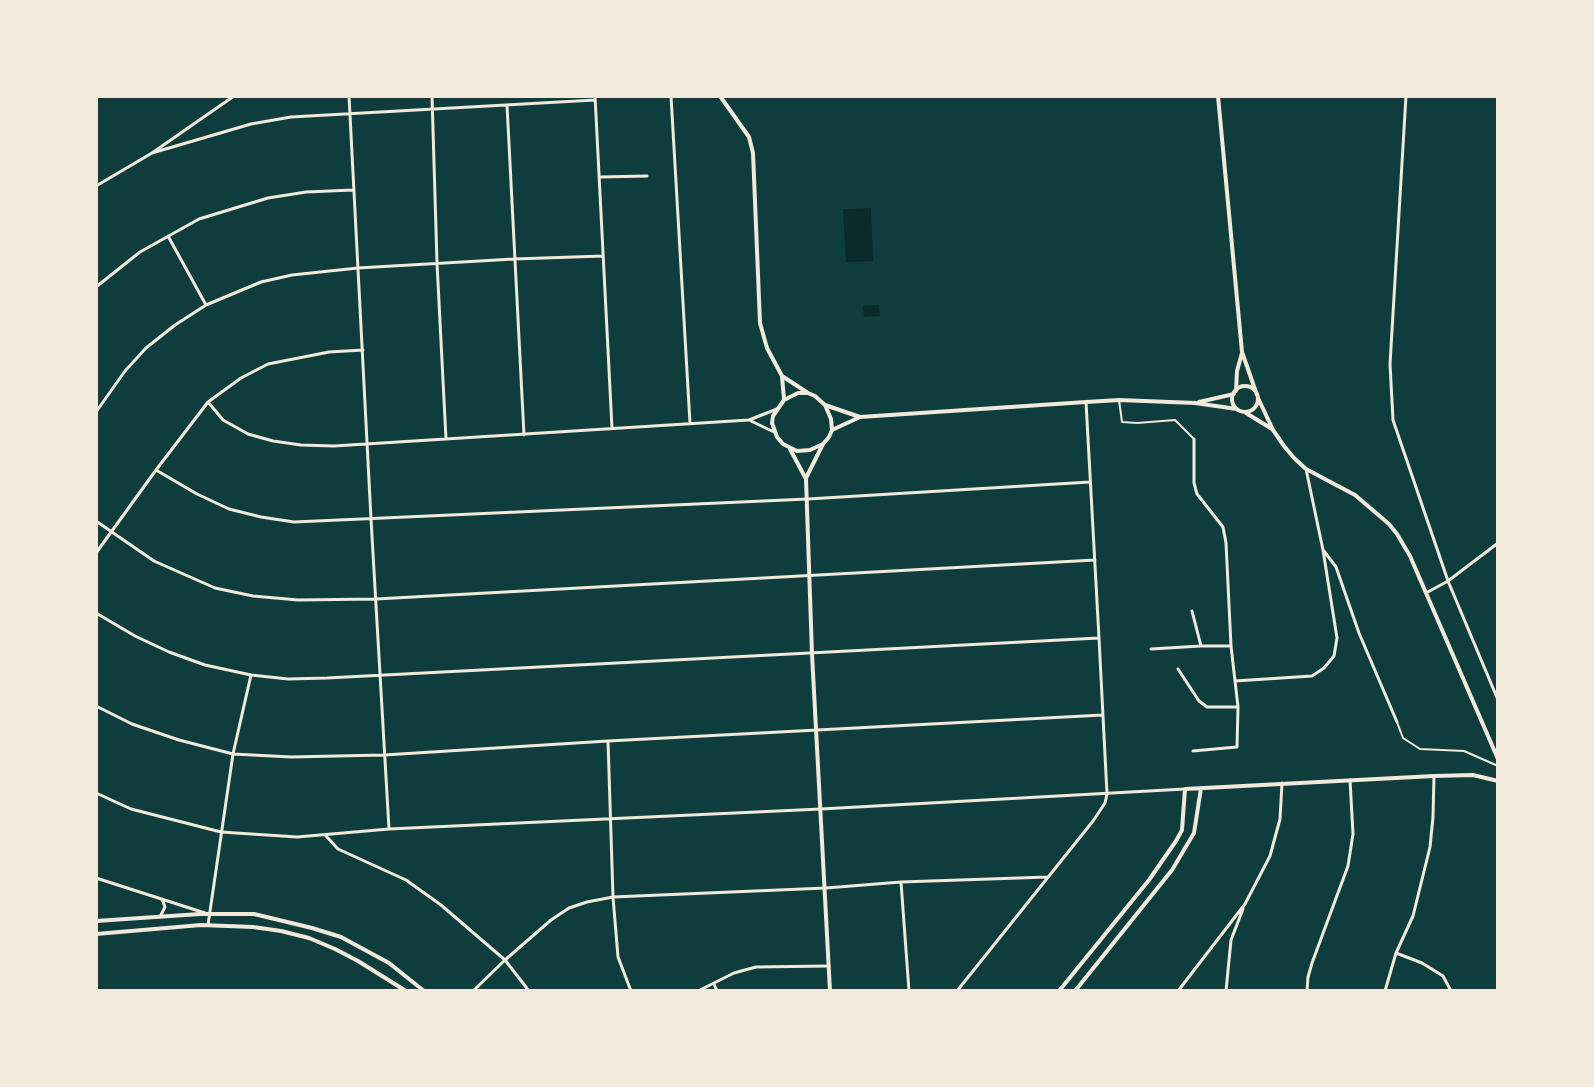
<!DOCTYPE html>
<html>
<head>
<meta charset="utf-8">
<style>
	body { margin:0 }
	#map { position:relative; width:1594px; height:1087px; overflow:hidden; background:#0f3d3e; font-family:"Public Sans",sans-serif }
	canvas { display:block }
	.frame { position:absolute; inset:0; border:98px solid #f1e9da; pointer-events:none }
</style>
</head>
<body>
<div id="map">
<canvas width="1594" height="1087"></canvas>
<div class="frame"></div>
</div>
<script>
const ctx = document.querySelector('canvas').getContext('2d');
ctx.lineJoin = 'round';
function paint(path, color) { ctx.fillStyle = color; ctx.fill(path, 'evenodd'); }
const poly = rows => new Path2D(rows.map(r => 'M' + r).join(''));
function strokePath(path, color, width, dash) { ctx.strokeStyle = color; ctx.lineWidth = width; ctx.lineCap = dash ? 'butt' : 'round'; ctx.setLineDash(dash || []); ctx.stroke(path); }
const water = poly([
	[871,208,873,261,846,262,843,209],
	[879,305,880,316,864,317,863,306]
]);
const pedestrian = poly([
	[1119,400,1122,422,1137,423,1175,420,1194,439],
	[1397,722,1403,738,1420,749,1464,751,1498,766]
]);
const minor = poly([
	[349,96,371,519,389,829],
	[432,96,437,263,446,439],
	[595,96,612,428],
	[671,96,690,423],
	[1406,96,1390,364,1393,420,1448,581,1498,700],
	[507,105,524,435],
	[152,153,251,124,291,117,595,100],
	[600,177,647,176],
	[96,186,152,153,234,96],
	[168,236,206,305],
	[96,287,140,252,199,219,268,198,306,192,353,190],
	[208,402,223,420,248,434,273,441,301,445,334,446,749,420,777,409],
	[96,412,125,371,146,348,175,325,206,305,261,282,292,275,358,268,514,259,603,256],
	[751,421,774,432],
	[156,470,197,494,229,509,261,517,294,522,808,499,1090,482],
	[96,521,154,561,215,588,253,596,298,600,376,599,1095,560],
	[1324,551,1336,567,1359,633,1397,722],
	[96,553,156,470,208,402,241,378,268,364,329,352,363,350],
	[1426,593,1448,581,1498,543],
	[1192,611,1201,646,1231,646],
	[96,613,135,636,169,652,205,665,251,675,288,679,327,678,1099,638],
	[1151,649,1201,646],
	[1178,669,1199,701,1207,707,1238,707],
	[1235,681,1312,676,1324,668,1334,656,1337,638,1323,550,1306,469],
	[96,706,132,724,179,740,233,754,291,757,384,755,608,741,1103,715],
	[608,741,613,897,618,957,631,991],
	[1193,751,1237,747,1238,707,1231,646,1226,543,1223,527,1197,494,1194,483,1194,439],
	[96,793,131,809,221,832,297,837,389,829,821,809,1185,789],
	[326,836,338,849,406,880,441,905,505,960,529,991],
	[96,878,205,913],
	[901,882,909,991],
	[160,917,165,907,162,899],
	[208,925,233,754,251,675],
	[1396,953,1422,963,1443,976,1451,991],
	[714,984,717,991],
	[473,991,505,960,551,920,569,908,587,902,613,897,826,888,901,882,1048,877],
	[698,991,734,973,756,967,829,966],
	[957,991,1093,821,1105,803,1107,794,1099,638,1086,402],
	[1178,991,1245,904,1270,856,1280,819,1282,783],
	[1226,991,1231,940,1243,909],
	[1307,991,1308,977,1312,963,1348,866,1353,834,1350,780],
	[1385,991,1396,953,1413,916,1430,847,1433,817,1434,776]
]);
const tertiary = poly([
	[720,96,749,137,753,153,760,323,767,348,782,376,808,393],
	[1218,96,1242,352,1257,395],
	[782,377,784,399],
	'1232 399a13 13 0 1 1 26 0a13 13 0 1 1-26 0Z',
	[1236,391,1237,371,1242,353],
	[798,393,808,393,815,396,825,405,831,419,832,430,829,437,823,444,810,450,797,451,783,444,777,437,772,423,773,416,784,400,798,393],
	[1258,398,1273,430,1284,446,1294,458,1306,469,1355,495,1389,524,1397,534,1410,556,1498,759],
	[1199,402,1234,394],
	[825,405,860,417],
	[1246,413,1272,429],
	[832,430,860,417,1086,402,1119,400,1195,403,1237,409],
	[790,449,806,479,812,654,830,991],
	[806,478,823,444],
	[96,921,200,914,254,914,312,928,341,937,389,963,424,991],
	[96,934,201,925,253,927,281,931,309,938,335,949,358,961,406,991],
	[1059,991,1149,880,1176,841,1182,830,1185,789,1434,776,1473,775,1498,781],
	[1075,991,1172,870,1194,833,1201,788]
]);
paint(water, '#0a2a2b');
strokePath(pedestrian, '#f1e9da', 2);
strokePath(minor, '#f1e9da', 3);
strokePath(tertiary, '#f1e9da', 4);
</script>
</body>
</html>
